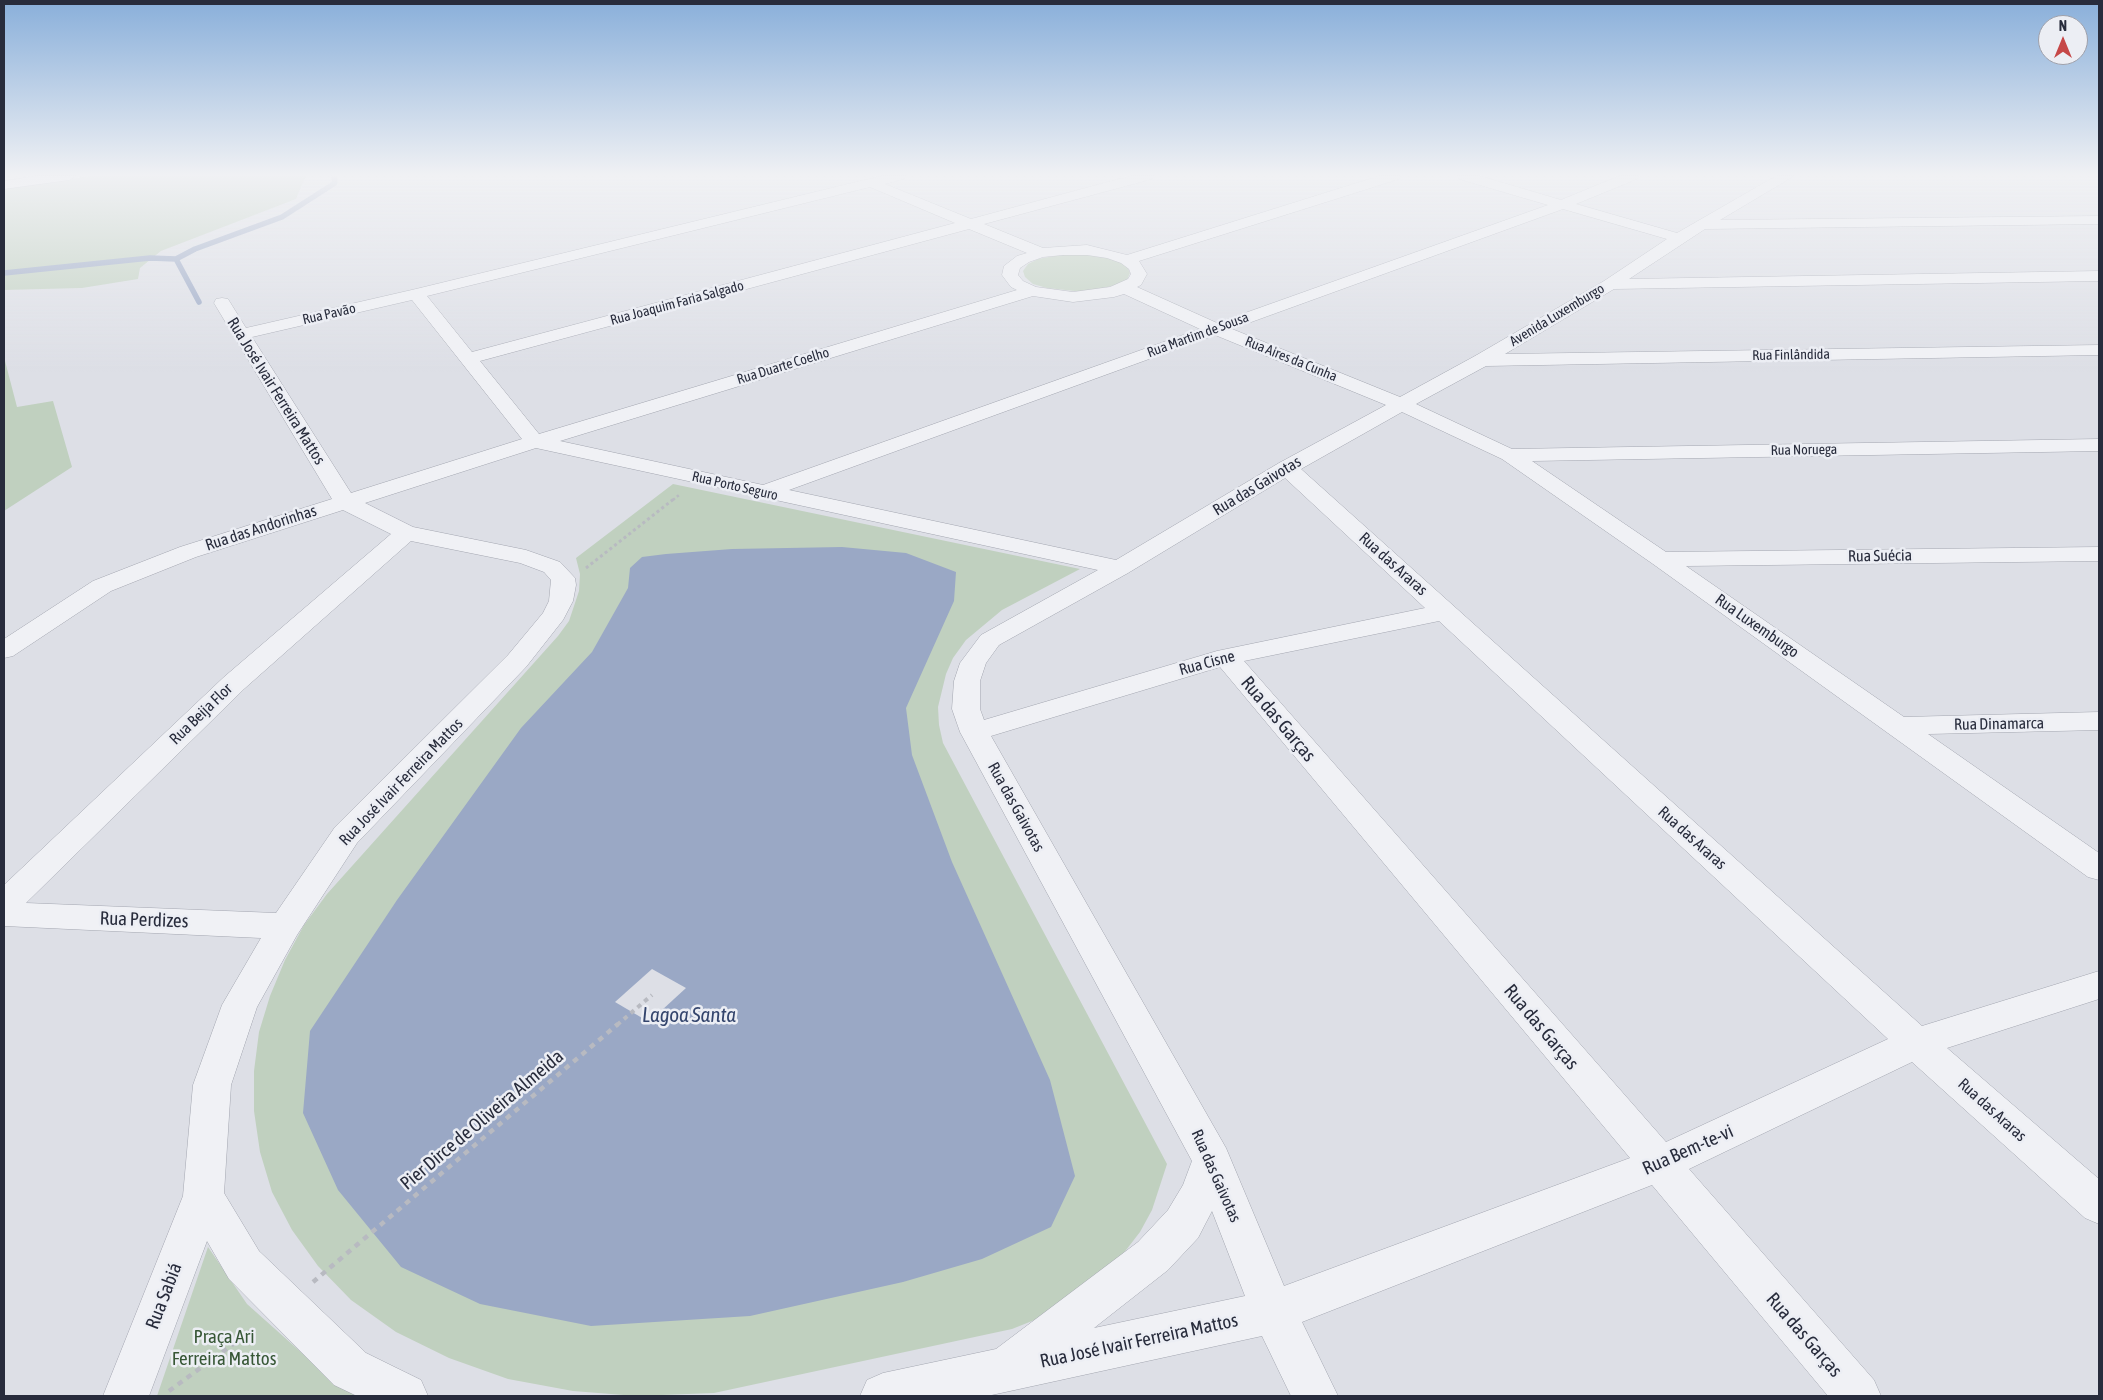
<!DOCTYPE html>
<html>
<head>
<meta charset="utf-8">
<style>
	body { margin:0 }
	#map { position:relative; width:2103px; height:1400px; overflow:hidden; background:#dddfe6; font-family:"Asap Condensed",sans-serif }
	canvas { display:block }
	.frame { position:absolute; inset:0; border:5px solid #282c3c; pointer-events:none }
	.north { position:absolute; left:2038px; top:15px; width:50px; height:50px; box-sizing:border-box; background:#eceef4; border:1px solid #9ea0aa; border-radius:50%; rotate:0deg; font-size:14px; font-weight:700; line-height:20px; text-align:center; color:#282c3c }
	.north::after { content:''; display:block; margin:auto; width:18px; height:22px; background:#c64848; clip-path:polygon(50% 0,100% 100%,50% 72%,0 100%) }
</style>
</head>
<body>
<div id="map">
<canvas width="2103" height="1400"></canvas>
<div class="frame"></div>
<div class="north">N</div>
</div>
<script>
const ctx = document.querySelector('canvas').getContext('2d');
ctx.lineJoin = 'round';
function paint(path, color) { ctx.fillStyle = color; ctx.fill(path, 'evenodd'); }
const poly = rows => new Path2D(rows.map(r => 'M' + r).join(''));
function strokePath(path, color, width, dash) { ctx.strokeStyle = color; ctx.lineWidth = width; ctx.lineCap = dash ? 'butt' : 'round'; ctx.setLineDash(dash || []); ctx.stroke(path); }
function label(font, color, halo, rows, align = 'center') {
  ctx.font = font + ' "Asap Condensed",sans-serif'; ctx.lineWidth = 5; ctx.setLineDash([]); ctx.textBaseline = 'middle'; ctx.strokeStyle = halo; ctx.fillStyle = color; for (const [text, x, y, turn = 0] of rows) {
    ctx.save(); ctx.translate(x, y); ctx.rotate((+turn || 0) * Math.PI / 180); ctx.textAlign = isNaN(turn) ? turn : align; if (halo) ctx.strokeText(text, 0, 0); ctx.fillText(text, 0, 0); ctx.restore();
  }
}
const green = poly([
	[90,176,306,176,296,199,161,251,140,268,138,279,82,288,4,290,4,189],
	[1070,253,1104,256,1118,261,1127,266,1130,273,1127,280,1117,285,1084,292,1047,288,1033,284,1025,277,1023,271,1028,264,1038,259],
	[4,357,17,407,53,401,72,467,4,511],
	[673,484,1080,569,1002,610,966,640,953,658,946,674,938,707,939,725,943,743,1167,1164,1152,1210,1140,1232,1116,1263,1052,1313,1012,1329,714,1393,636,1396,573,1391,508,1379,449,1358,396,1332,351,1300,318,1266,292,1230,272,1192,260,1152,254,1111,254,1071,259,1032,270,996,285,960,304,925,327,894,558,636,569,621,579,591,580,574,576,558],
	[208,1247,247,1304,340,1387,359,1396,157,1396]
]);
const water = poly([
	[842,547,906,553,956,572,954,601,906,708,912,755,952,862,1050,1080,1075,1176,1051,1227,982,1259,903,1282,750,1316,591,1326,480,1304,401,1267,338,1190,303,1113,310,1031,397,900,521,728,592,652,628,588,630,568,642,557,666,554,732,549]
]);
const pier = poly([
	[652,969,686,988,649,1022,615,1002]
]);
const stream = poly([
	[4,273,150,258,176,259],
	[199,302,176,259,195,249,282,217,335,183,334,176]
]);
const pathFar3 = poly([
	[673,500,679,495]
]);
const pathFar2 = poly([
	[586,568,675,498]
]);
const pathFar1 = poly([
	[617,1025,652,995]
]);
const path = poly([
	[313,1282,618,1024],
	[169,1391,255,1328]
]);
const street = poly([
	[881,176,906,176,904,179,885,184,971,219,1130,176,1154,176,1152,179,984,224,1043,248,1087,245,1127,255,1379,176,1401,176,1399,179,1139,261,1147,274,1141,285,1137,287,1217,323,1548,205,1459,179,1457,176,1480,176,1561,200,1619,176,1639,176,1637,179,1576,204,1677,233,1776,176,1794,176,1720,220,2099,216,2099,224,1705,229,1629,279,2099,271,2099,281,1614,289,1505,354,2099,345,2099,355,1486,366,1416,404,1512,449,2099,439,2099,451,1532,461,1666,552,2099,547,2099,561,1686,566,1904,717,2099,712,2099,730,1928,734,2099,853,2099,880,2088,877,1653,564,1502,459,1402,412,1301,469,1922,1026,2099,971,2099,999,1947,1048,2099,1179,2099,1224,2085,1218,1912,1062,1689,1169,1874,1380,1881,1396,1828,1396,1652,1185,1302,1322,1338,1396,1291,1396,1262,1336,987,1396,860,1396,867,1380,883,1373,996,1349,1138,1242,1168,1210,1183,1185,1192,1161,960,732,952,709,954,681,960,663,981,635,1098,570,536,448,365,503,413,527,526,550,560,562,575,578,576,585,573,601,563,620,526,667,357,843,297,935,257,1007,231,1085,224,1193,259,1251,366,1353,421,1380,428,1396,357,1396,334,1385,229,1279,207,1241,149,1396,103,1396,183,1196,193,1085,222,1005,261,938,4,926,4,885,224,677,391,534,343,510,196,557,111,591,13,656,4,658,4,639,93,581,180,547,332,499,214,303,216,299,222,298,228,299,246,328,416,289,881,176],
	[870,187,955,223,472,352,427,296,870,187],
	[1563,209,1667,239,1604,281,1475,356,1400,397,1232,329,1563,209],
	[969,229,1027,253,1017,256,1004,266,1002,275,1011,287,1017,290,539,434,480,361,969,229],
	[1063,255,1087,255,1107,258,1121,263,1129,269,1131,274,1128,279,1110,287,1073,292,1036,287,1023,281,1018,275,1020,268,1029,262,1043,257,1063,255],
	[1124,294,1200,329,763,485,560,441,1033,296,1073,302,1114,297,1124,294],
	[412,300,522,439,351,493,252,337,412,300],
	[1215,335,1386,405,1279,463,1116,560,789,490,1215,335],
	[1285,478,1425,608,1217,651,984,720,980,709,980,681,986,663,999,645,1128,573,1285,478],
	[411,541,520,563,544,572,551,580,549,601,543,613,508,655,335,827,276,913,26,903,244,689,411,541],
	[1439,621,1888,1039,1666,1142,1244,661,1439,621],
	[1220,667,1630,1158,1284,1286,1226,1148,991,736,1220,667],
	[1212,1211,1245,1296,1094,1328,1168,1270,1198,1238,1212,1211]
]);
const highway = poly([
	[36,176,76,176,69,180,4,189,4,181,36,176]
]);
const farStreetnames = [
	["Rua Joaquim Faria Salgado",677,303,-15],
	["Rua Pavão",329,314,-13],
	["Avenida Luxemburgo",1557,315,-31],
	["Rua Martim de Sousa",1198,335,-20],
	["Rua Finlândida",1791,355,-1],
	["Rua Aires da Cunha",1291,359,22],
	["Rua Duarte Coelho",783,366,-17],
	["Rua Noruega",1804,450,-1],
	["Rua Porto Seguro",735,486,13]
];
const streetNames = [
	["Rua José Ivair Ferreira Mattos",276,391,58],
	["Rua das Gaivotas",1257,486,-31],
	["Rua das Andorinhas",261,528,-18],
	["Rua Suécia",1880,556,-1],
	["Rua das Araras",1393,564,42],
	["Rua Luxemburgo",1757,626,35],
	["Rua Cisne",1207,663,-15],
	["Rua Beija Flor",201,714,-44],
	["Rua Dinamarca",1999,724,-1],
	["Rua José Ivair Ferreira Mattos",401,782,-46],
	["Rua das Gaivotas",1016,807,61],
	["Rua das Araras",1692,838,42],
	["Rua das Araras",1992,1110,42],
	["Rua das Gaivotas",1216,1176,66]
];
const nearStreetnames = [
	["Rua das Garças",1278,719,50],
	["Rua Perdizes",144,920,2],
	["Rua das Garças",1541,1027,50],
	["Pier Dirce de Oliveira Almeida",482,1120,-40],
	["Rua Bem-te-vi",1688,1150,-24],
	["Rua Sabiá",164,1296,-69],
	["Rua das Garças",1804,1335,49],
	["Rua José Ivair Ferreira Mattos",1139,1341,-12]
];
const nearParknames = [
	["Praça Ari",224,1337],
	["Ferreira Mattos",224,1359]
];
const nearWaternames = [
	["Lagoa Santa",689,1015]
];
paint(green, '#c0d0bf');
paint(water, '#9aa8c5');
paint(pier, '#dddfe6');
strokePath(stream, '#9aa8c5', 5.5);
strokePath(street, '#a3a6b0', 1);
strokePath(highway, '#858b9c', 1);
strokePath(pathFar3, '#b8bac1', 2.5, [2.5, 2.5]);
strokePath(pathFar2, '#b8bac1', 3, [3, 3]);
strokePath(pathFar1, '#b8bac1', 4, [4.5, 4.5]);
strokePath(path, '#b8bac1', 4.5, [5.5, 5.5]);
paint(street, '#f0f1f5');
paint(highway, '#fff');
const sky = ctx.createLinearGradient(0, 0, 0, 372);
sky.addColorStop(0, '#89afda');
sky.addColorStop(0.47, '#f0f1f4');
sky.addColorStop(1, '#f0f1f400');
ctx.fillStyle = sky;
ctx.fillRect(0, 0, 2103, 372);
label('14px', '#282c3c', '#eceef4', farStreetnames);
label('16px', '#282c3c', '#eceef4', streetNames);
label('19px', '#282c3c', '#eceef4', nearStreetnames);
label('19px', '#375736', '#eceef4', nearParknames);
label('italic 21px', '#34456d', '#eceef4', nearWaternames);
</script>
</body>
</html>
